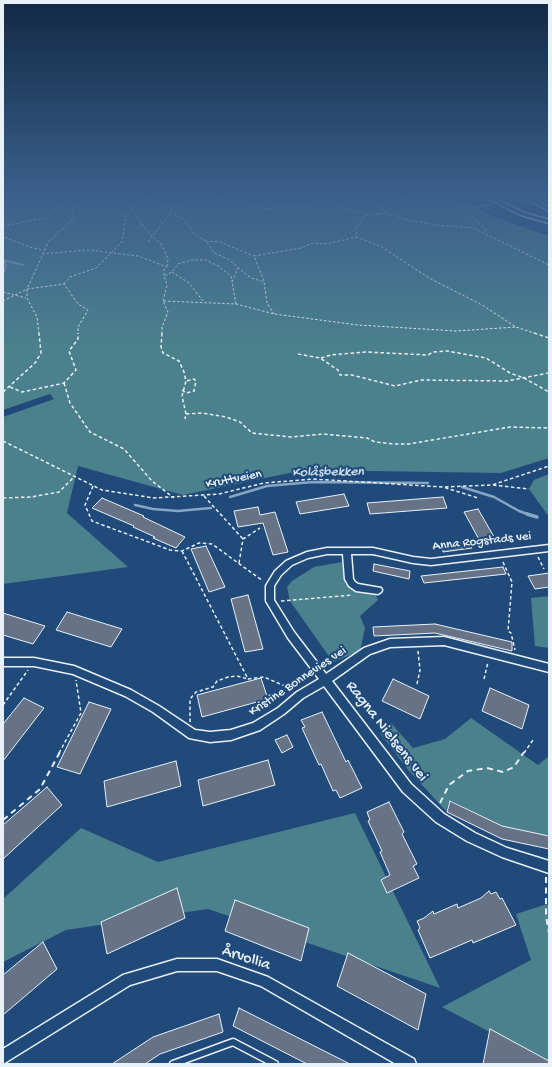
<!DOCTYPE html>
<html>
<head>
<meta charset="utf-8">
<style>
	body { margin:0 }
	#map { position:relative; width:552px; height:1067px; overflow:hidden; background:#1f4a7a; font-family:"Gochi Hand",sans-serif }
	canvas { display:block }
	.frame { position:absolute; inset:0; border:4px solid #e8f1f8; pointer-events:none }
</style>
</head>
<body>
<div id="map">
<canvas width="552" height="1067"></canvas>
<div class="frame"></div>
</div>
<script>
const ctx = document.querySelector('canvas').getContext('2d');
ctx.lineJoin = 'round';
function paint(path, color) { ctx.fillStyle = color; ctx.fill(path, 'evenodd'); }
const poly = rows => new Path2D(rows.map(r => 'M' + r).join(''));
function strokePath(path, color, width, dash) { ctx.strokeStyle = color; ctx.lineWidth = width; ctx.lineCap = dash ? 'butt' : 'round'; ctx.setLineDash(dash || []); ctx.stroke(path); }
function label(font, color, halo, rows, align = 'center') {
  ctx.font = font + ' "Gochi Hand",sans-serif'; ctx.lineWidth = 4; ctx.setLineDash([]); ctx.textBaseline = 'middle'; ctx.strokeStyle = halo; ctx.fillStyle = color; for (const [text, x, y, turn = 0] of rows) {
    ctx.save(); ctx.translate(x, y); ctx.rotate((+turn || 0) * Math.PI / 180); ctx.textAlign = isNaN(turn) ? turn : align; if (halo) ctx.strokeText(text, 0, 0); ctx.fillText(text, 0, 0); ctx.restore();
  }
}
const green = poly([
	[3,196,454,196,474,206,489,203,492,204,489,210,477,208,495,217,549,236,549,458,501,473,304,470,183,495,78,466,67,513,128,567,3,584,3,417,54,399,50,394,3,410],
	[549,474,549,517,529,489,534,480],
	[342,562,344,578,348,585,360,592,375,594,378,600,360,616,365,628,360,651,333,662,290,601,287,587,292,581,314,567],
	[549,596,549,648,535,646,531,598],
	[471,718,538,765,549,756,549,836,540,836,502,826,450,800,446,811,409,771,380,733,391,723,413,748,445,739],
	[355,813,440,988,208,909,66,930,3,962,3,899,81,828,158,862],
	[547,904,549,907,549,1063,442,1007,531,960,516,914]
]);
const streamFar2 = poly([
	[3,260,23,265],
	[4,261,6,265,4,272]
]);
const streamFar1 = poly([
	[462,487,494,497,519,511,530,515],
	[230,497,267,486,313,482,428,483],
	[135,505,153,509,178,511,211,508]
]);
const stream = poly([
	[527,514,537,517]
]);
const building = poly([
	[344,494,349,506,300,514,296,502,344,494],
	[443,497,447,508,370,514,367,503,443,497],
	[102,498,144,516,143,517,185,537,176,548,153,538,155,537,133,527,134,526,92,508,102,498],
	[258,507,260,515,275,512,288,552,273,555,263,523,238,527,234,511,258,507],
	[478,509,497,542,482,545,464,512,478,509],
	[468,541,472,548,443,552,442,545,468,541],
	[206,546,225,587,209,592,191,549,206,546],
	[374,564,410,571,409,579,373,571,374,564],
	[503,567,506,574,424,583,421,576,503,567],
	[549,573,549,587,535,589,528,576,549,573],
	[248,595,263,649,245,652,231,599,248,595],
	[67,612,122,629,111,647,56,630,67,612],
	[3,613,45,626,33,644,3,635,3,613],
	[435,624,512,642,512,651,435,633,374,636,373,627,435,624],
	[261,678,268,699,202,717,197,695,261,678],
	[393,679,429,696,420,719,382,701,393,679],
	[490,688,529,705,522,729,482,711,490,688],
	[24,698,44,708,3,761,3,724,24,698],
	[89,702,111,709,80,774,57,767,89,702],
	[322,712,346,762,348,760,362,788,340,798,336,790,333,791,321,764,319,765,302,728,305,727,301,720,322,712],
	[287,735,293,747,282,753,275,740,287,735],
	[268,760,275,785,203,806,198,780,268,760],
	[176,761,181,786,107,807,104,781,176,761],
	[47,787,62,805,3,859,3,825,47,787],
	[450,801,502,826,549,836,549,849,502,839,447,812,450,801],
	[389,802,404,832,402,834,417,864,413,866,419,878,387,893,381,880,390,875,380,852,382,851,368,821,370,820,367,812,389,802],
	[177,888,185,918,107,954,101,922,177,888],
	[489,891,491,894,496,892,500,899,502,898,516,925,473,943,472,940,430,958,418,930,420,928,417,921,424,918,433,911,434,914,457,904,458,908,481,898,489,891],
	[235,900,309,928,301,961,225,931,235,900],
	[43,942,57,969,3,1015,3,975,43,942],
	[348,953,426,994,418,1030,337,986,348,953],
	[239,1008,350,1064,307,1064,233,1026,239,1008],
	[219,1014,223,1032,160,1054,145,1064,112,1064,153,1037,219,1014],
	[490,1029,549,1061,549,1064,483,1064,490,1029]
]);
const pathFar2 = poly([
	[142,196,171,208,170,213,183,218,195,235,206,241,214,253,228,259,251,278,264,282,267,303,274,314],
	[203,196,265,209,325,204,368,214,389,214,408,220,435,225,473,228,549,265],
	[349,196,374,202,389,214],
	[393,196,423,204,446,203,458,206,467,211],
	[60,204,74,199,77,196],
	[326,204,341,201,348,196],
	[171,208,202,196],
	[132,209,146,230,161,244,168,259,167,266],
	[368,214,356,227,357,237,382,247,429,278,482,305,516,327,537,334],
	[3,226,45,218,59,206,62,196],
	[3,228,3,232],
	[486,231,467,211,489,204],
	[3,233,6,238,33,248,44,250],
	[206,241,220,242,254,256],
	[148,242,170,213],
	[42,254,89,250,138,256,167,267,164,269,164,276],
	[172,272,189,283,203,301],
	[264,281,254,256,301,248,313,243,326,244,357,237],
	[64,284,70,277,96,268,122,242,126,216,135,205,161,196],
	[3,292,26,298],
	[3,301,27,289,64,284,78,304,88,310,78,327,78,334],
	[163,301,167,285,164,276,172,272,178,264,192,260,206,260,218,266,231,276,232,282],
	[236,304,232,282,238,268],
	[39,334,37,317,27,298,27,289,49,241,70,223,73,218,74,199],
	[162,334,162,327,168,312,163,301,236,304,274,314,358,325,456,331,516,327]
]);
const pathFar1 = poly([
	[162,333,161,347,163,353,179,361,184,372,186,381,182,396,186,414,185,419],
	[534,333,549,338],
	[298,354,320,358,338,370,340,375,352,375,395,386,421,380,507,381,549,373],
	[321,358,331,355,366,352,428,355,433,352,447,351,486,358,510,373,524,378,549,392],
	[64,383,70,403,90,432,124,449,152,481,174,498],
	[10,387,22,392,64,383,76,370,69,351,78,339,78,333],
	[182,390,186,393,194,391,196,381,194,379,186,381],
	[3,392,35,363,41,353,39,333],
	[186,414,202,413,226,417,240,422,252,433,291,437,323,434,367,438,375,442,394,444,409,444,510,427,549,428],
	[3,441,102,490,154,498,219,494,264,483,313,479,443,487,478,498],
	[493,485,529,489],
	[93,486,85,505,92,521,170,550,182,551,199,543,212,544,263,581],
	[445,487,492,485,549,466],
	[204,496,243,539],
	[3,498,31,497,59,492,74,477],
	[182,551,248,679,264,677,292,689],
	[538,557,544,569],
	[503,562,512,582,508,631,511,633,515,650],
	[239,563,243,539,260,528],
	[281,601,352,595],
	[484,679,488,662],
	[417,684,420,670,418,651],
	[3,705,28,670],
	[190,722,190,699,196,692,213,687,217,681,228,677,237,676,248,679],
	[59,753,81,713,76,680],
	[524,753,533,740]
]);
const path = poly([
	[440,803,449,785,468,771,487,768,503,772,514,767,524,752],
	[3,820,40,789,60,752],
	[546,877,546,916,549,933]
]);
const lane = poly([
	[173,1064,233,1042,275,1064]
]);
const street = poly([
	[482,196,489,196,525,213,549,220,549,223,521,215,482,196],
	[514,196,522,196,536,200,549,208,549,211,532,202,514,196],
	[549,545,549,551,431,565,413,563,373,554,351,554,353,579,355,582,358,584,381,588,382,590,381,592,378,594,356,591,349,586,345,579,343,554,327,554,308,558,292,565,281,575,274,586,274,600,294,632,326,674,364,648,390,639,444,637,549,664,549,672,444,645,390,647,370,654,332,681,411,784,444,814,475,833,507,848,549,861,549,873,502,857,467,841,436,822,403,792,324,686,303,698,284,714,260,730,231,740,210,742,189,738,153,712,125,696,73,674,34,666,3,666,3,658,34,658,74,666,131,690,159,706,195,730,210,732,231,730,253,723,278,708,297,692,319,679,288,638,266,601,266,586,267,584,275,571,286,561,307,552,327,548,373,548,413,557,431,559,549,545],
	[177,959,217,959,268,977,414,1059,416,1064,396,1064,261,986,217,971,177,971,130,985,3,1064,3,1049,123,975,177,959]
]);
const streetNames = [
	["Kruttveien",234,480,-11],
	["Anna Rogstads vei",482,542,-6],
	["Kristine Bonnevies vei",298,682,-34]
];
const waterNames = [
	["Kolåsbekken",328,473,-1]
];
const nearStreetnames = [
	["Ragna Nielsens vei",386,732,52],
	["Årvollia",246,959,18]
];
paint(green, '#4b808d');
strokePath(streamFar2, '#86a7c4', 2);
strokePath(streamFar1, '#86a7c4', 2.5);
strokePath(stream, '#86a7c4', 3.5);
paint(building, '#667386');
strokePath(building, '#e8f1f8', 1);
strokePath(lane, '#e8f1f8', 9);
strokePath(street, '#e8f1f8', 3);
strokePath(pathFar2, '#e8f1f8', 1, [2.5, 2]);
strokePath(pathFar1, '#e8f1f8', 1.5, [3.5, 2.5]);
strokePath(path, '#e8f1f8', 2, [6, 4.5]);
strokePath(lane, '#1f4a7a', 6);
paint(street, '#1f4a7a');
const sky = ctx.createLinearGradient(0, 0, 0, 346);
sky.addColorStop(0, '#112943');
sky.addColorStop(0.57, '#3c608d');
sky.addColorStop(1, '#3c608d00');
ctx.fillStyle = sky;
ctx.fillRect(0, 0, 552, 346);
label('13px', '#e8f1f8', '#1f4a7a', streetNames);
label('italic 14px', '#cfdfeb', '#1f4a7a', waterNames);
label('16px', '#e8f1f8', '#1f4a7a', nearStreetnames);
</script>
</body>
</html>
